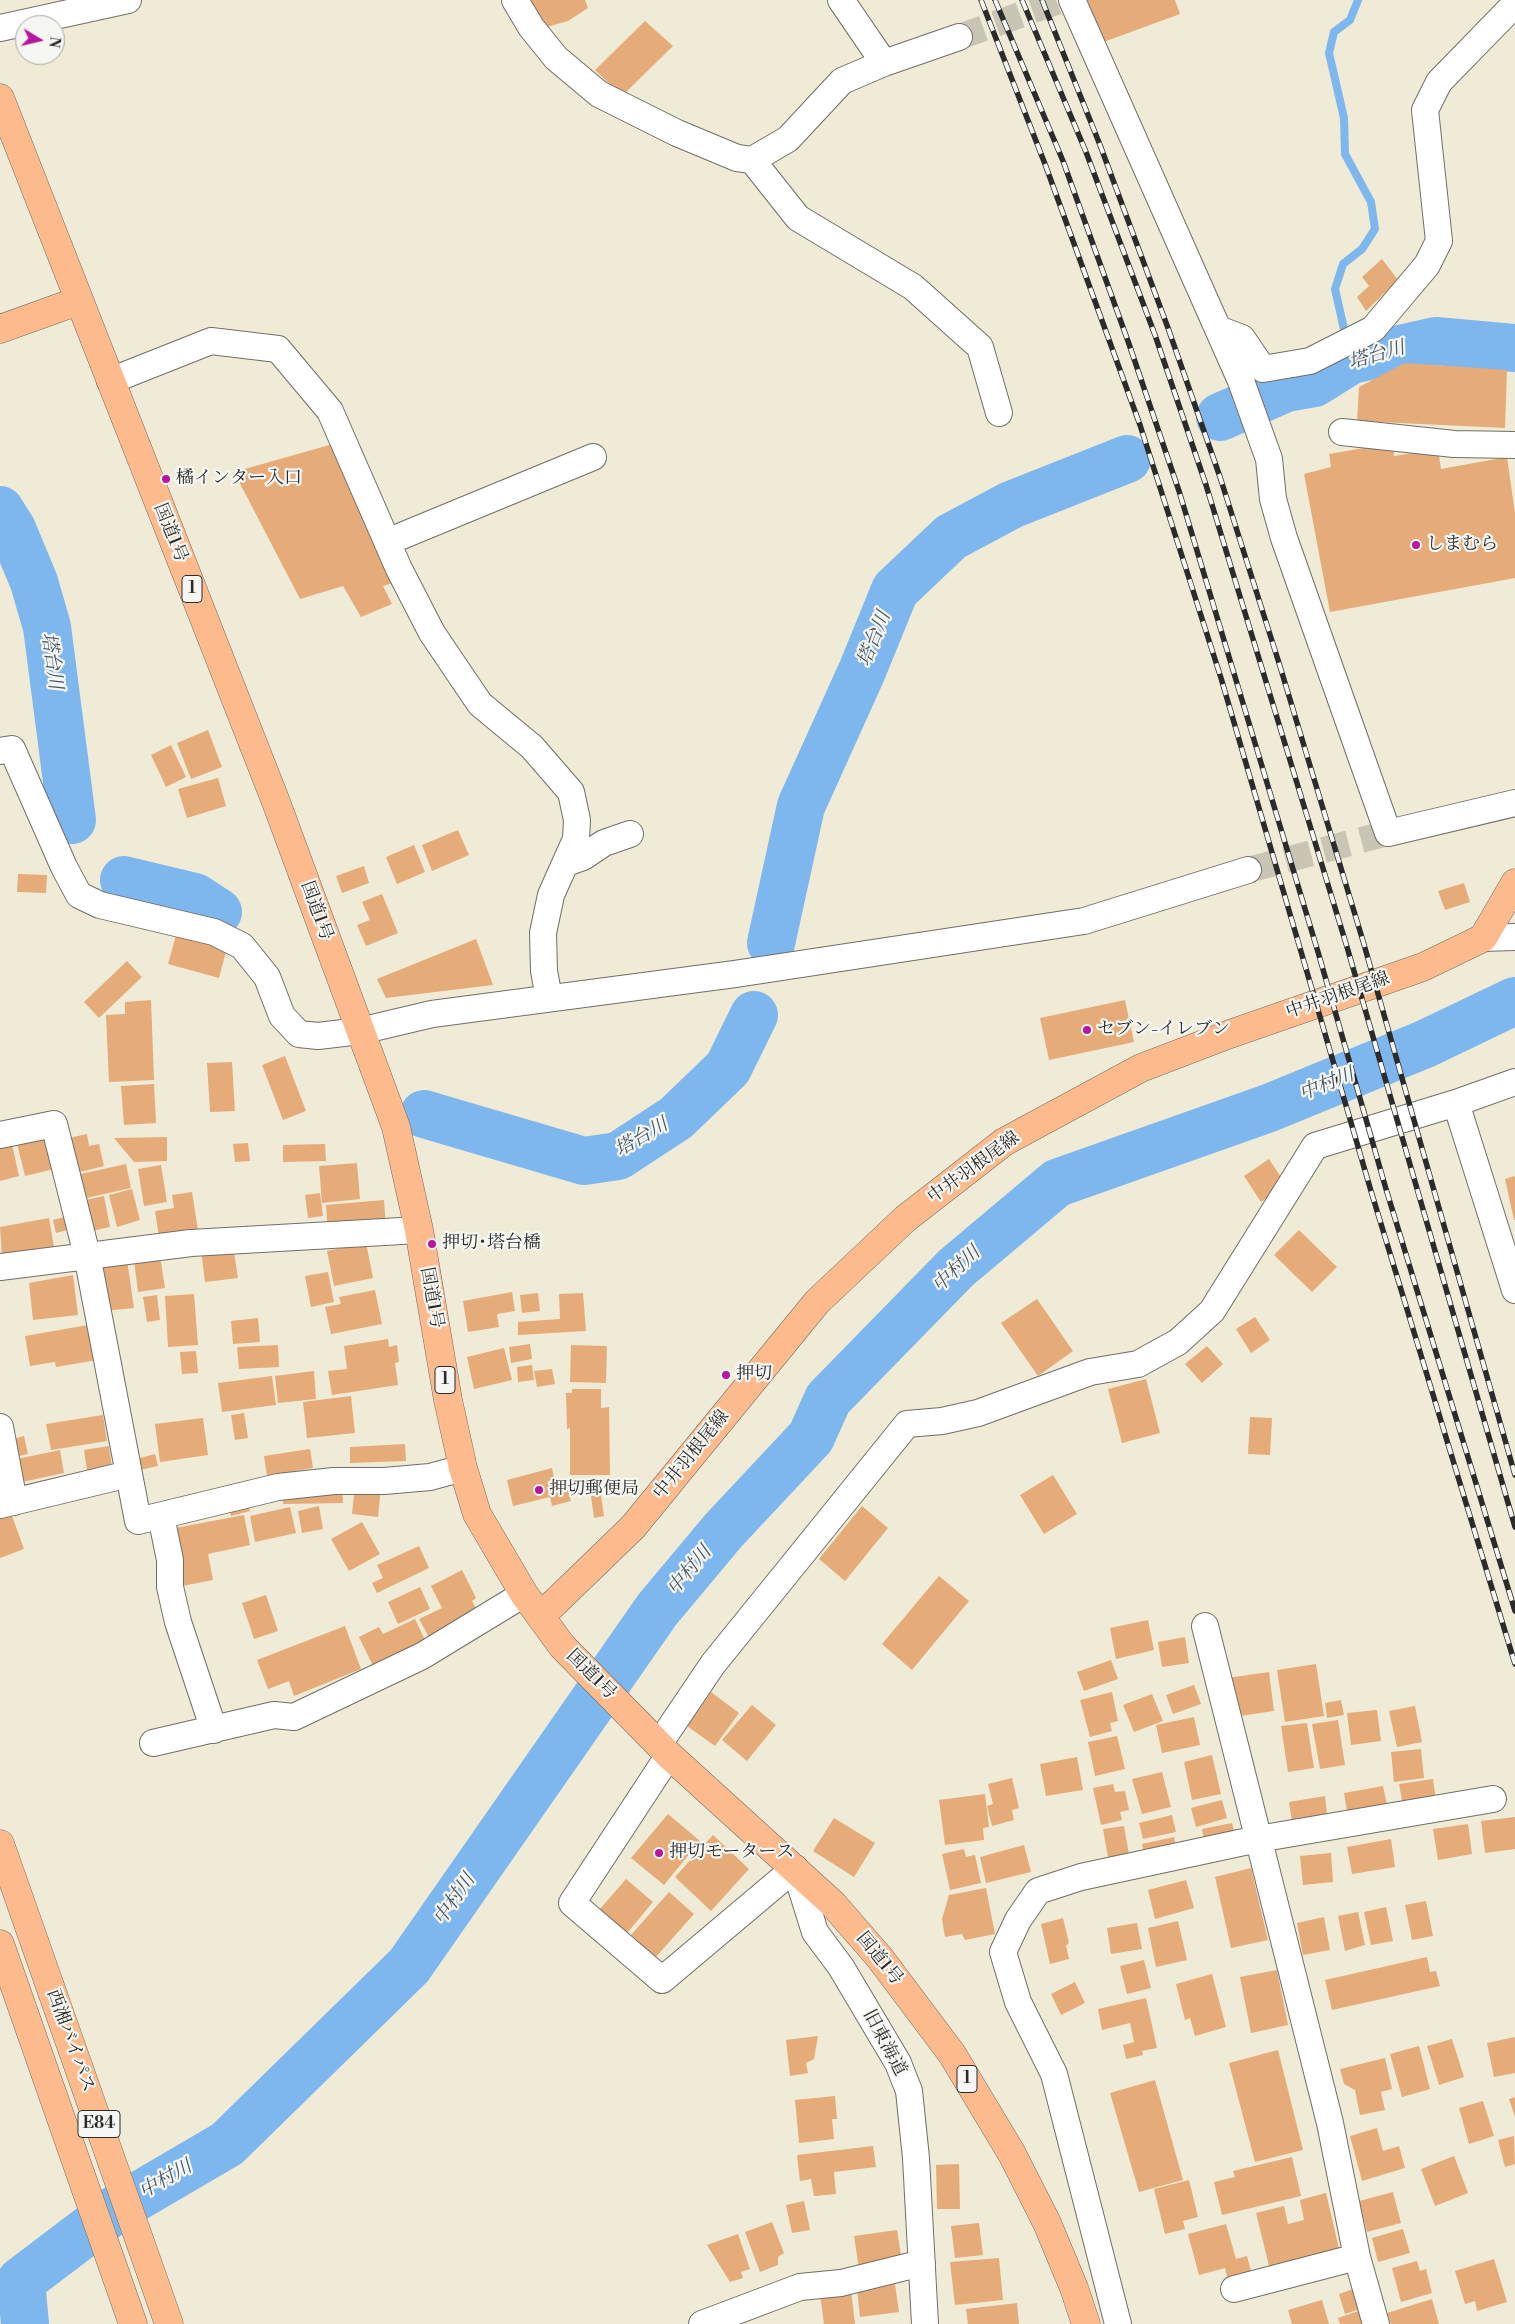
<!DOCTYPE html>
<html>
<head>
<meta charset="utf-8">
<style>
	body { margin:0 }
	#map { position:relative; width:1515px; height:2324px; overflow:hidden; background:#efebd6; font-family:"Libre Bodoni",serif }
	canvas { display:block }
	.north { position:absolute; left:15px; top:15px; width:50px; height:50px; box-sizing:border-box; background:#f6f6f2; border:1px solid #a5a5a2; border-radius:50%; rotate:99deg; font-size:14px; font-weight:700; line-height:20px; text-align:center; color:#2b2b2b }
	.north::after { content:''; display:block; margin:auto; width:18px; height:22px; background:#b5179e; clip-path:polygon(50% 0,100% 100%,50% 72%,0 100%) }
</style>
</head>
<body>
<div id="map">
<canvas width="1515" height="2324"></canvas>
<div class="north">N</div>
</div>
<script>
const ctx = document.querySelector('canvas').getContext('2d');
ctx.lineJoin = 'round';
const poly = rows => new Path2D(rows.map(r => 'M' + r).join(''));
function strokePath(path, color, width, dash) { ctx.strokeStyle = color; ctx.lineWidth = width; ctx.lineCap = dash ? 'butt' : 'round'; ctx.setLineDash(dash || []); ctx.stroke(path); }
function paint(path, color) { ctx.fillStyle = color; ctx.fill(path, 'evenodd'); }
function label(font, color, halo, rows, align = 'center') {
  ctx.font = font + ' "Libre Bodoni","Noto Serif JP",serif'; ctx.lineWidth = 4.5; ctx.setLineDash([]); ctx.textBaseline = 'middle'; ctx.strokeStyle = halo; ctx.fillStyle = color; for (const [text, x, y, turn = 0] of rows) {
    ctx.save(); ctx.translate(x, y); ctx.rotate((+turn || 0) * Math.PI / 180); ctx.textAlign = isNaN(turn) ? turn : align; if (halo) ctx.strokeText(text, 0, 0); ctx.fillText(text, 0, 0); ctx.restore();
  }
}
const stream = poly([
	[1351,360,1335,289,1343,264,1362,249,1375,229,1371,202,1345,154,1344,118,1329,53,1334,32,1350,20,1358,0]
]);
const river = poly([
	[1220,417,1286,388,1314,383,1351,360,1436,341,1515,348],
	[0,510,12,529,34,582,47,627,72,820],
	[124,880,195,897,218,912],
	[771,943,801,806,862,671,895,590,951,537,1011,505,1127,459],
	[424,1114,584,1161,618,1156,676,1118,728,1068,754,1015],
	[25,2324,21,2281,116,2209,227,2144,409,1966,657,1610,723,1531,811,1437,828,1399,956,1268,1057,1183,1269,1108,1425,1044,1515,1001]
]);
const building = poly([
	[531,0,585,0,588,8,568,21,543,28],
	[1088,0,1175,0,1180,14,1098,44,1083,2],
	[645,21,673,46,622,96,595,70],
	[1382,259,1398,280,1366,311,1357,297,1369,286,1362,277],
	[1405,363,1507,370,1505,428,1357,421,1359,387],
	[1393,443,1394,456,1438,449,1441,469,1507,457,1515,513,1515,578,1330,612,1304,474,1331,467,1329,454],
	[333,444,396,582,383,586,392,604,361,617,343,586,300,599,234,472],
	[208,730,222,767,191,779,177,743],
	[171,745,186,777,166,787,151,755],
	[218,778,226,806,187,818,178,789],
	[458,830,469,855,432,871,422,845],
	[414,845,425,872,397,884,386,857],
	[364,866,369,883,342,893,336,876],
	[18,874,47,875,46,893,17,892],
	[1464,883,1470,902,1445,910,1438,891],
	[382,894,398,933,366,946,357,925,370,920,362,902],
	[176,935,227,948,219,978,168,964],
	[476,939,493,985,386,998,377,979],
	[127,961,142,977,99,1018,84,1002],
	[151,1000,154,1080,109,1082,106,1015,125,1014,125,1002],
	[1125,1000,1134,1042,1049,1060,1040,1018],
	[285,1056,306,1111,283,1120,262,1065],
	[232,1062,235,1111,210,1112,207,1063],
	[154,1084,156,1123,124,1125,121,1086],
	[87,1134,89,1146,99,1144,104,1166,72,1174,64,1139],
	[47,1136,54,1169,25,1176,17,1144],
	[167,1137,167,1161,134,1162,114,1138],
	[248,1143,250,1161,235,1162,233,1144],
	[12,1144,19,1176,0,1181,0,1146],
	[325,1144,326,1161,283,1162,283,1145],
	[1269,1159,1286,1185,1261,1202,1244,1176],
	[357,1163,360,1199,322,1203,319,1166],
	[126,1164,131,1188,82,1199,76,1175],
	[161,1165,167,1202,144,1206,138,1169],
	[1515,1176,1515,1220,1514,1220,1505,1179],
	[132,1189,140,1220,117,1227,109,1195],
	[192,1192,198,1230,159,1237,155,1211,174,1208,172,1195],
	[320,1193,323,1216,308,1218,305,1195],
	[104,1196,110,1227,87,1232,81,1201],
	[384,1200,386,1228,328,1233,326,1205],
	[68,1216,71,1229,56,1233,53,1220],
	[49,1218,54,1247,2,1256,0,1227],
	[1299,1230,1337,1267,1312,1292,1274,1255],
	[366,1243,373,1278,334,1286,327,1251],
	[233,1246,238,1278,205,1282,201,1250],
	[160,1256,165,1288,138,1292,134,1260],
	[127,1260,134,1308,104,1311,98,1264],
	[328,1272,334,1302,311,1307,305,1276],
	[73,1275,78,1315,33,1320,29,1283],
	[375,1290,382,1324,331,1334,325,1307,341,1304,339,1297],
	[512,1292,515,1311,497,1314,499,1327,468,1332,463,1301],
	[538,1293,540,1311,522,1313,520,1295],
	[583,1293,586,1331,518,1335,518,1322,560,1319,559,1294],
	[194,1294,198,1345,168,1347,165,1296],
	[157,1295,160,1320,147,1322,143,1297],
	[1037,1299,1073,1351,1038,1376,1001,1323],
	[1255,1317,1270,1340,1251,1353,1236,1329],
	[258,1318,260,1342,233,1344,231,1321],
	[88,1325,97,1360,56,1367,55,1362,30,1366,25,1336],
	[388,1339,389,1347,397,1345,399,1362,395,1363,398,1385,332,1395,328,1371,347,1369,344,1346],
	[530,1344,532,1359,511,1363,509,1347],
	[278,1345,279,1367,239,1369,237,1347],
	[571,1345,607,1346,606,1383,570,1382],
	[1207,1346,1223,1364,1202,1383,1185,1364],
	[504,1348,512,1380,474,1389,467,1357],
	[196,1351,198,1373,182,1374,180,1352],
	[532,1365,534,1380,518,1382,517,1367],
	[552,1369,555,1384,537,1387,534,1371],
	[314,1371,316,1399,278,1403,275,1376],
	[272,1376,276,1405,222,1412,218,1383],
	[1146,1379,1160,1433,1122,1443,1108,1389],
	[572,1389,601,1389,601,1408,609,1407,610,1475,570,1475,570,1428,567,1429,566,1393,572,1393],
	[351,1396,355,1433,307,1438,303,1402],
	[244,1413,248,1438,235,1440,231,1415],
	[103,1415,107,1441,51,1450,46,1424],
	[1250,1417,1272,1418,1270,1455,1248,1454],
	[203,1418,208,1455,160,1462,155,1424],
	[24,1436,28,1454,10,1458,6,1441],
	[405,1444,406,1461,350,1463,350,1447],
	[109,1446,112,1467,87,1471,84,1450],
	[310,1449,313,1468,267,1476,264,1456],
	[60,1450,64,1473,22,1482,17,1459],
	[155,1454,158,1466,135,1471,132,1460],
	[552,1468,555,1482,566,1480,571,1501,552,1506,550,1497,513,1506,507,1480],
	[1053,1475,1077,1514,1044,1534,1020,1495],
	[342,1484,343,1503,283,1504,283,1488],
	[355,1485,381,1487,378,1517,352,1514],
	[601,1495,604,1516,594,1518,591,1496],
	[248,1502,250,1511,231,1516,229,1507],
	[319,1506,323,1529,302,1533,298,1511],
	[862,1506,888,1528,845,1581,819,1559],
	[290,1507,296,1533,255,1542,250,1516],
	[11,1513,24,1549,0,1558,0,1517],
	[244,1515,250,1545,208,1554,213,1580,182,1586,170,1529],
	[362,1522,380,1554,349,1571,331,1539],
	[419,1546,429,1568,377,1593,372,1583,383,1578,377,1565],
	[462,1570,476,1598,472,1601,479,1614,430,1639,419,1619,442,1608,431,1586],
	[939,1576,969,1601,912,1670,882,1644],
	[420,1587,430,1609,398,1624,388,1602],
	[266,1595,278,1631,254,1639,242,1603],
	[415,1619,426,1642,374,1668,359,1637,379,1627,383,1634],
	[1148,1620,1154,1650,1116,1659,1110,1628],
	[345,1626,361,1669,294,1696,289,1681,268,1689,257,1660],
	[1185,1637,1189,1663,1162,1667,1158,1642],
	[1111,1660,1118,1679,1084,1691,1077,1672],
	[1316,1664,1324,1716,1285,1722,1277,1670],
	[1269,1672,1274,1711,1233,1717,1227,1678],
	[1194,1685,1201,1704,1173,1714,1166,1695],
	[711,1692,739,1713,715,1746,687,1726],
	[1112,1692,1118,1721,1110,1723,1112,1731,1090,1737,1080,1700],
	[1152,1694,1163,1721,1134,1732,1123,1705],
	[1341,1700,1344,1715,1327,1718,1325,1703],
	[752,1705,776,1725,747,1761,722,1740],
	[1415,1706,1422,1742,1397,1747,1389,1711],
	[1377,1710,1381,1741,1351,1745,1347,1713],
	[1194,1717,1200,1745,1162,1753,1156,1725],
	[1338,1720,1345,1765,1320,1769,1312,1724],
	[1307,1723,1314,1768,1288,1772,1281,1726],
	[1117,1736,1125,1769,1095,1776,1088,1742],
	[1421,1749,1424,1778,1394,1782,1391,1752],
	[1212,1755,1221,1794,1192,1800,1184,1762],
	[1077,1757,1083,1790,1046,1796,1040,1764],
	[1162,1772,1171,1807,1142,1814,1132,1779],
	[1012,1778,1019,1808,1012,1810,1014,1820,992,1826,987,1806,993,1804,988,1784],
	[1433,1779,1436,1801,1403,1806,1399,1784],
	[1113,1784,1115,1792,1125,1791,1129,1810,1120,1812,1122,1820,1101,1825,1093,1788],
	[1383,1786,1388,1809,1348,1817,1344,1793],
	[985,1794,989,1827,983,1828,984,1840,945,1845,939,1800],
	[1325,1796,1328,1822,1293,1828,1289,1802],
	[1222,1800,1227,1818,1196,1827,1191,1808],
	[668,1814,700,1841,664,1885,631,1858],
	[1172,1815,1176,1832,1143,1839,1139,1823],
	[1515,1817,1515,1849,1485,1853,1481,1821],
	[834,1818,875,1843,854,1877,813,1851],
	[1232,1823,1236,1839,1205,1845,1202,1829],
	[1468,1824,1472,1854,1438,1860,1433,1829],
	[1124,1826,1130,1860,1109,1863,1103,1829],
	[713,1835,749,1869,711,1911,675,1877],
	[1174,1837,1177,1851,1145,1858,1142,1844],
	[1391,1839,1395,1867,1352,1874,1347,1847],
	[1024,1845,1031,1872,986,1883,980,1857],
	[964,1849,966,1857,975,1855,981,1883,950,1890,942,1854],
	[1331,1853,1333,1882,1303,1885,1300,1856],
	[1251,1868,1268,1940,1231,1948,1215,1877],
	[626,1879,653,1902,627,1933,600,1909],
	[1186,1880,1194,1908,1155,1919,1148,1890],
	[986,1888,995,1934,965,1940,962,1934,945,1937,942,1919,949,1895],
	[669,1892,694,1914,656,1957,631,1935],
	[1426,1901,1433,1936,1412,1940,1405,1905],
	[1386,1907,1393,1941,1371,1945,1364,1912],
	[1358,1912,1365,1945,1345,1951,1338,1916],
	[1324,1917,1330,1950,1303,1955,1297,1923],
	[1063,1918,1069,1943,1066,1946,1069,1959,1050,1964,1041,1924],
	[1178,1921,1187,1960,1156,1967,1148,1928],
	[1137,1923,1142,1949,1111,1954,1107,1928],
	[1427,1957,1430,1972,1436,1971,1440,1986,1332,2010,1325,1980],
	[1144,1960,1151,1988,1127,1994,1120,1966],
	[1277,1970,1288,2025,1251,2033,1240,1977],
	[1212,1974,1226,2027,1195,2036,1190,2018,1185,2020,1176,1984],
	[1075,1982,1085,2003,1061,2015,1051,1994],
	[1146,1998,1157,2048,1142,2051,1143,2055,1126,2059,1123,2045,1134,2042,1130,2023,1102,2030,1098,2009],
	[818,2036,814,2059,806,2063,808,2073,790,2076,786,2040],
	[1515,2037,1515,2073,1494,2077,1487,2043],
	[1452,2039,1464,2077,1439,2085,1427,2046],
	[1419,2046,1430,2089,1402,2097,1390,2054],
	[1278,2050,1303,2150,1255,2162,1229,2063],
	[1385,2058,1392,2089,1381,2092,1385,2110,1360,2115,1355,2090,1344,2084,1340,2069],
	[1155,2080,1183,2180,1139,2192,1110,2093],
	[835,2096,837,2119,832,2119,834,2139,799,2143,795,2100],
	[1515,2097,1515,2117,1509,2099],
	[1483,2101,1494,2136,1469,2144,1459,2108],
	[1377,2128,1383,2151,1399,2146,1405,2168,1362,2181,1350,2136],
	[1514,2136,1515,2164,1505,2167,1498,2140],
	[873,2146,876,2167,834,2172,836,2194,814,2196,811,2179,800,2181,797,2155],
	[1454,2156,1468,2193,1435,2206,1421,2169],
	[1292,2157,1301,2196,1222,2215,1214,2182,1235,2177,1233,2171],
	[959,2164,960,2209,937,2209,936,2165],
	[1189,2180,1198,2217,1183,2221,1185,2229,1165,2234,1154,2189],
	[1393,2192,1401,2223,1367,2232,1359,2201],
	[1326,2193,1341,2257,1271,2274,1256,2213,1284,2206,1288,2224,1304,2220,1300,2200],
	[804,2201,810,2230,792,2233,786,2205],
	[772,2222,784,2253,778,2257,778,2265,760,2272,745,2232],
	[979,2223,983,2255,955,2258,951,2226],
	[1226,2224,1236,2259,1247,2256,1253,2278,1229,2284,1225,2268,1199,2275,1188,2234],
	[1403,2229,1410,2253,1378,2262,1372,2238],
	[897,2230,902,2262,859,2269,854,2236],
	[738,2234,750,2269,741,2272,743,2278,730,2282,707,2245],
	[999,2258,1003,2300,955,2305,950,2262],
	[1494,2259,1507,2302,1477,2311,1475,2301,1465,2304,1455,2271],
	[1417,2261,1420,2271,1426,2269,1432,2293,1401,2302,1392,2268],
	[895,2284,899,2312,860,2317,857,2289],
	[1353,2289,1360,2309,1345,2314,1339,2294],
	[851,2290,855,2324,824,2324,820,2294],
	[1432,2299,1439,2324,1391,2324,1387,2313],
	[1322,2300,1329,2324,1292,2324,1288,2310],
	[1017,2303,1019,2324,968,2324,966,2309],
	[1361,2310,1365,2324,1340,2324,1338,2318]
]);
const minorTunnel = poly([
	[959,37,1062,0],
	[1248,870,1388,833]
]);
const minor = poly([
	[515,0,531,27,556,58,599,94,677,133,737,158,752,160,788,139,842,81,884,63,959,37],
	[841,0,884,63],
	[1072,0,1241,381,1269,459,1273,499,1284,538,1388,833,1515,803],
	[0,28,128,0],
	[752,160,798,218,913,287,980,347,999,413],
	[1218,329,1242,338,1263,369,1310,361,1373,329,1427,265,1439,241,1425,110,1439,82,1515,4],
	[110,381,211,341,278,349,330,411,399,569,432,633,480,704,532,747,571,792,577,820,576,839,551,895,543,933,544,971,549,998],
	[1342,432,1454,444,1515,445],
	[387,542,593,457],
	[0,751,12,749,64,867,79,895,100,905,214,932,242,946,267,977,282,1016,299,1034,318,1036,360,1031,432,1014,735,974,1084,921,1248,870],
	[566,863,583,857,604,843,630,834],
	[1483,938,1515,937],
	[1456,1103,1515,1290],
	[0,1135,54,1124,87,1255,138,1521,278,1487,334,1481,384,1481,430,1477,463,1468],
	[0,1267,191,1243,419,1230],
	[0,1427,14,1502],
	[0,1505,129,1474],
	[161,1516,170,1560,170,1587,178,1622,214,1730],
	[1205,1626,1330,2123,1357,2257,1376,2324],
	[153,1743,274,1715,294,1717,422,1656,524,1594],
	[659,1744,713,1664,907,1424,942,1421,978,1413,1090,1372,1138,1364,1178,1342,1212,1311,1315,1146,1456,1103,1515,1082],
	[669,1755,572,1903,662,1980,795,1868,815,1932,841,1967,898,2063,909,2091,916,2158,925,2324],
	[1234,2289,1357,2257],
	[702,2324,800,2287,841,2283,922,2263],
	[1118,2324,1054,2074,1018,2002,1003,1952,1018,1920,1038,1891,1081,1877,1258,1839,1493,1799]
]);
const major = poly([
	[541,1616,633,1527,817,1302,905,1219,1004,1142,1141,1068,1230,1034,1423,967,1483,938,1515,883]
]);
const highway = poly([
	[0,98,276,802,396,1127,419,1230,448,1400,463,1468,477,1514,524,1594,562,1646,669,1755,833,1904,880,1958,952,2054,1012,2154,1047,2223,1074,2288,1086,2324],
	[0,329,78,301],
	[0,1844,169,2324],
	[0,1944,133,2324]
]);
const rail = poly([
	[981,0,1045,164,1140,425,1221,678,1371,1191,1515,1664],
	[995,0,1063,161,1129,344,1179,491,1318,952,1386,1189,1515,1611],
	[1022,0,1086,152,1155,335,1206,485,1347,947,1515,1527],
	[1042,0,1100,145,1168,328,1220,477,1279,663,1363,941,1515,1475]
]);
const markers = [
	[166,479,5,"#b5179e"],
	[1416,545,5,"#b5179e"],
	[1087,1030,5,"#b5179e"],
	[432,1244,5,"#b5179e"],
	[726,1375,5,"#b5179e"],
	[539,1490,5,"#b5179e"],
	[659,1853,5,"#b5179e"]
];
const shields = [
	[192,589,20],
	[445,1380,20],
	[967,2079,20],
	[99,2124,42]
];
const shieldNames = [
	["1",192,589],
	["1",445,1380],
	["1",967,2079],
	["E84",99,2124]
];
const poiNames = [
	["橘インター入口",176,479],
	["しまむら",1426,545],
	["セブン-イレブン",1097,1030],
	["押切･塔台橋",442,1244],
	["押切",736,1375],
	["押切郵便局",549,1490],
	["押切モータース",669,1853]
];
const streetNames = [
	["国道1号",170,533,68],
	["国道1号",316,911,70],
	["中井羽根尾線",1338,996,-19],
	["中井羽根尾線",974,1168,-36],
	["国道1号",431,1298,80],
	["中井羽根尾線",692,1455,-51],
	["国道1号",591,1675,45],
	["国道1号",879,1959,51],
	["西湘バイパス",70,2041,70],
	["旧東海道",884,2043,62]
];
const waterNames = [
	["塔台川",1377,356,-16],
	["塔台川",875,639,-68],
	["塔台川",51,661,82],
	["中村川",1327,1085,-22],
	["塔台川",642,1138,-30],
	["中村川",957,1270,-43],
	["中村川",690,1571,-50],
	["中村川",455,1900,-55],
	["中村川",166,2180,-30]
];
strokePath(stream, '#7eb6ee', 8);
strokePath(river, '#7eb6ee', 48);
paint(building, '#e5ac79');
strokePath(minorTunnel, '#c8c5b4', 26, [26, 13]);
strokePath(minor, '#706e67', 28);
strokePath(major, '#706e67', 29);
strokePath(highway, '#706e67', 29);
strokePath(minor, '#fff', 26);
strokePath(major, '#fcba8d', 28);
strokePath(highway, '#fcba8d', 28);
strokePath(rail, '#2b2b2b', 5.5);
strokePath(rail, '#f6f6f2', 4, [11]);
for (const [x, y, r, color] of markers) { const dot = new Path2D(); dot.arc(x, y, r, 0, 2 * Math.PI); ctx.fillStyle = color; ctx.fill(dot); strokePath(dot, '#f6f6f2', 2); }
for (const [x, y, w] of shields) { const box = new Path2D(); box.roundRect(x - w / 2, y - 13.5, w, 27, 4); ctx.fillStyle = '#f6f6f2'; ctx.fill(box); strokePath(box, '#2b2b2b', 1); }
label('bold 16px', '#2b2b2b', null, shieldNames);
label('18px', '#2b2b2b', '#f6f6f2', poiNames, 'left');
label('18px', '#2b2b2b', '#f6f6f2', streetNames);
label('italic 19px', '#456', '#f6f6f2', waterNames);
</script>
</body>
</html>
